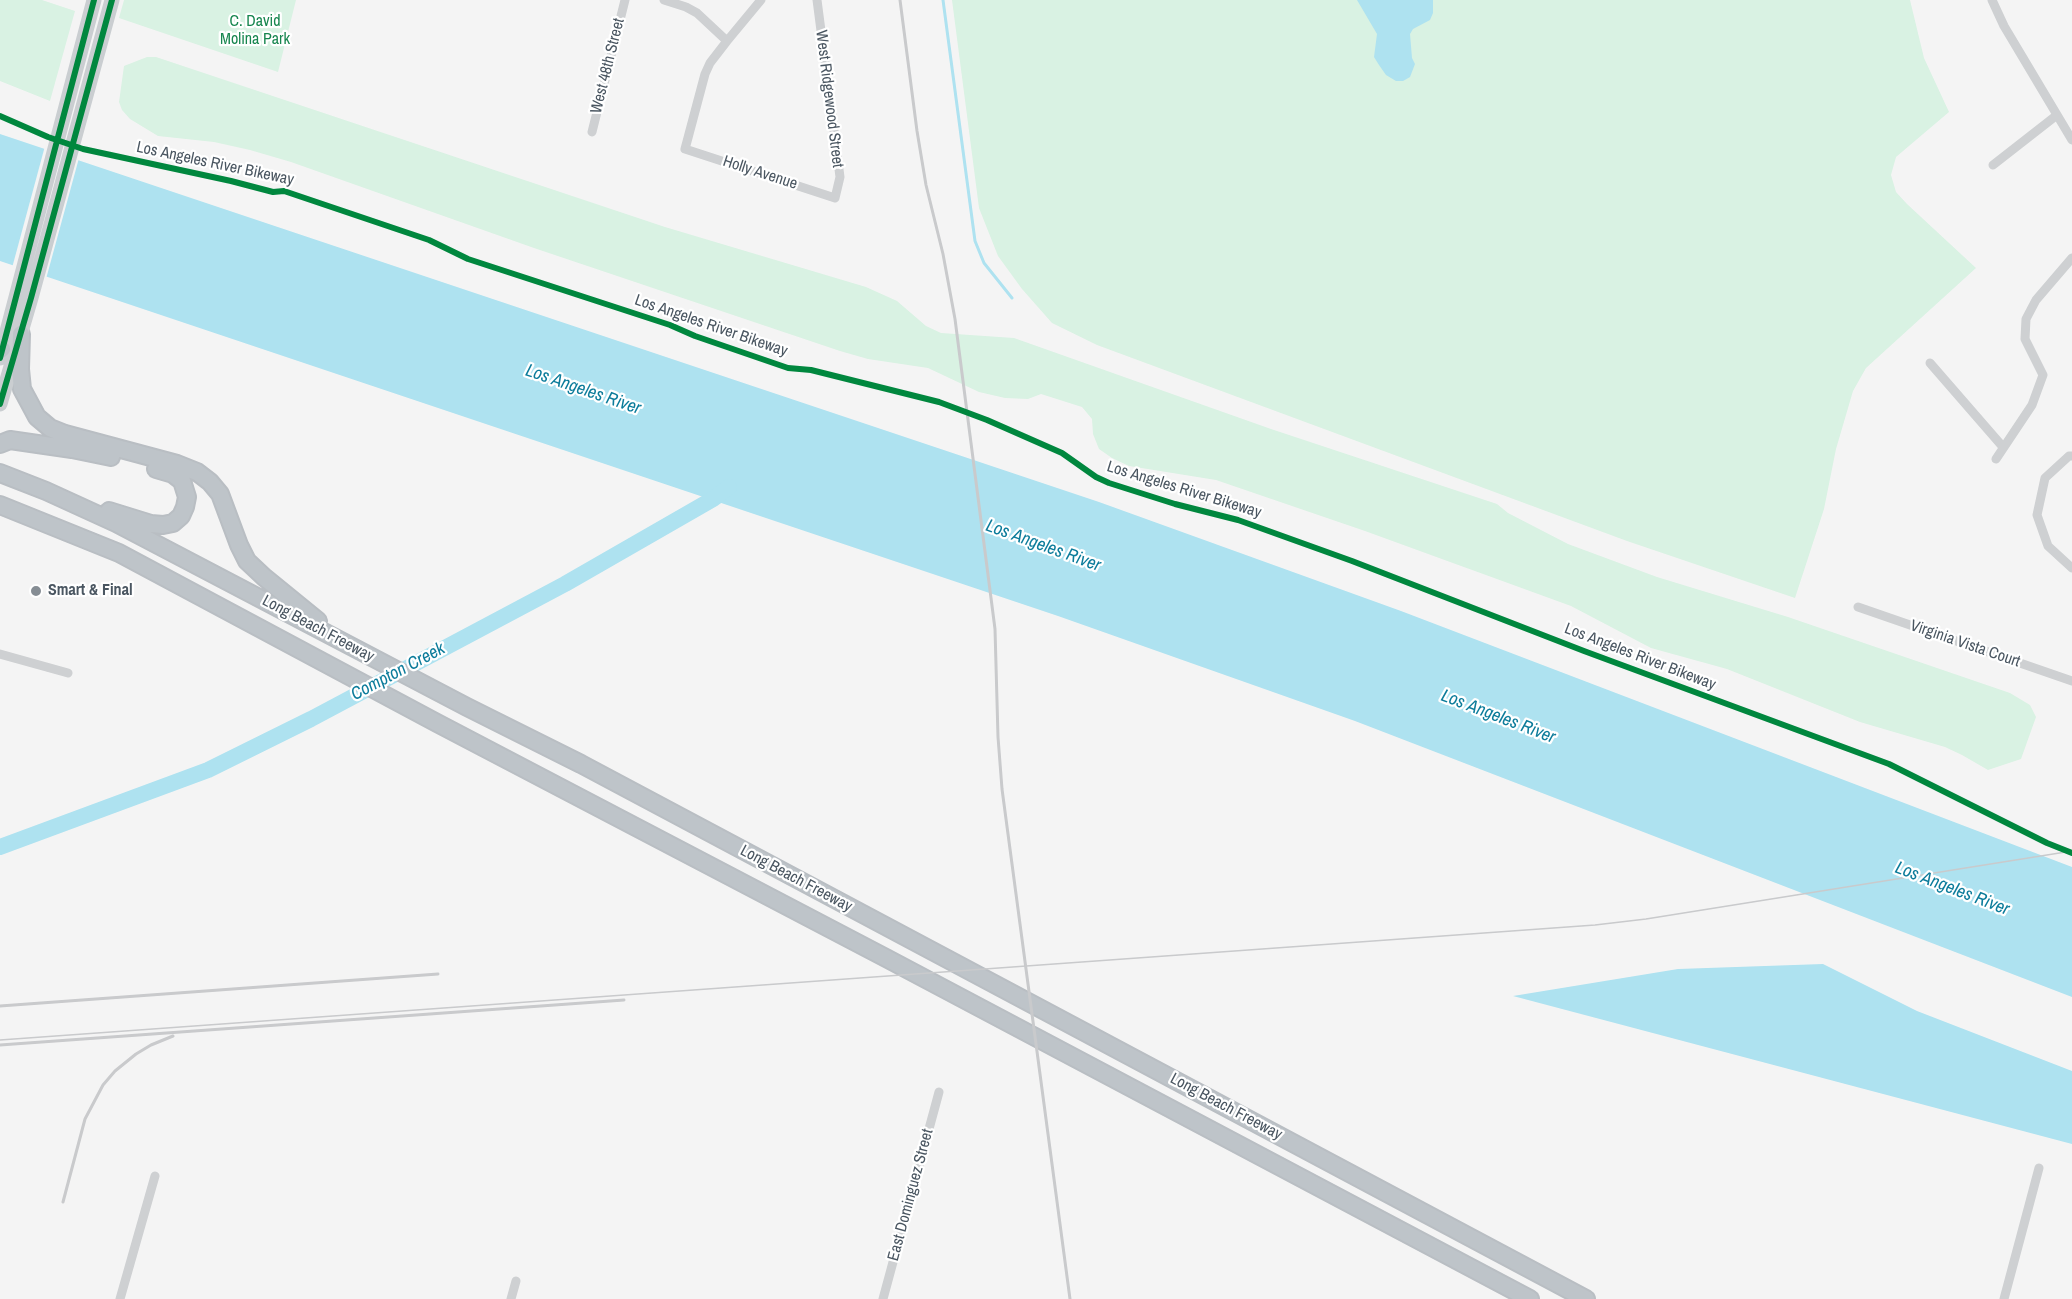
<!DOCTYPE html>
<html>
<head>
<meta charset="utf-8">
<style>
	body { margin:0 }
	canvas { display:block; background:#f4f4f4 }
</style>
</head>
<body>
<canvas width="2072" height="1299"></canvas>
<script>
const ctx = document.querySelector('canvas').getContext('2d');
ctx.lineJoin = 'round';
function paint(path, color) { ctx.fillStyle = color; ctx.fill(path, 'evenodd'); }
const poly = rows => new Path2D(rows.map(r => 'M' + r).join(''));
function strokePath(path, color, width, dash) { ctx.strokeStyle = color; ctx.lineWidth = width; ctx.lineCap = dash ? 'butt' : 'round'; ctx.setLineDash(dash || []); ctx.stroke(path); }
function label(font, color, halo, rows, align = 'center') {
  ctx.font = font + ' "Archivo Narrow",sans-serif'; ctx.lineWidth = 4.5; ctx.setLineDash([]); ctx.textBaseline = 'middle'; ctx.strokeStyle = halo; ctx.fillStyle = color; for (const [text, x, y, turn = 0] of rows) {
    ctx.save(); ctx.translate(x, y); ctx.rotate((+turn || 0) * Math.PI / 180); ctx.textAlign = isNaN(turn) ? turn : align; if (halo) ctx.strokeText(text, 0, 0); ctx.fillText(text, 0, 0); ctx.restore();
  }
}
const green = poly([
	[0,0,42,0,75,11,50,101,0,81],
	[124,0,296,0,278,72,119,18],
	[952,0,1910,0,1924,58,1949,112,1896,157,1891,175,1896,192,1907,204,1976,268,1866,368,1853,391,1836,449,1824,509,1795,598,1627,541,1097,345,1052,323,1022,289,998,256,979,208],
	[147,57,156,57,665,227,866,287,897,301,926,326,941,333,1014,338,1271,429,1497,504,1508,513,1568,544,1657,577,1788,617,2010,693,2030,705,2036,717,2021,759,1988,770,1962,755,1945,747,1860,722,1727,669,1651,648,1571,606,1365,531,1216,480,1129,466,1112,458,1099,449,1093,434,1092,419,1082,407,1041,394,1028,399,1005,398,979,392,928,368,868,359,840,351,534,248,291,162,250,150,214,142,158,136,130,119,122,110,119,102,124,66]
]);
const water = poly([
	[1357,0,1433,0,1433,13,1430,20,1413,29,1410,34,1412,58,1415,64,1410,77,1403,81,1396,81,1386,75,1379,65,1374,57,1377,34],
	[0,134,1099,502,1401,611,2072,867,2072,997,1355,721,1058,616,0,261],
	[1823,964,1917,1011,2072,1071,2072,1144,1513,996,1678,969]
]);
const pier = poly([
	[45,146,79,158,46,279,12,268]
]);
const stream = poly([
	[943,0,975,241,984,263,1012,298]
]);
const river = poly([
	[0,847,208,770,311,719,565,584,713,499,729,487]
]);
const minor = poly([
	[664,0,686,7,697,13,727,41,761,0],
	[1992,0,2004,26,2072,140],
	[727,41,710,63,705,74,685,149,835,198,840,177,817,0],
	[592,132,625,0],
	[1993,165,2057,115],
	[1930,363,2003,447],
	[2072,456,2069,456,2045,478,2037,515,2048,546,2072,568],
	[1996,459,2032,405,2043,375,2025,339,2026,319,2036,300,2072,258],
	[1858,607,2072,681],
	[0,654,68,673],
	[120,1299,155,1176],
	[511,1299,516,1281],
	[883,1299,939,1092],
	[2004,1299,2039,1168]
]);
const primary = poly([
	[0,358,94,0],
	[0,404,31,298,112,0]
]);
const motorway = poly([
	[21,334,20,369,22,389,37,417,50,428,65,434,177,464,197,472,210,482,220,494,239,545,247,561,264,577,318,621],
	[0,350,2,349],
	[0,444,10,440,72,449,111,457],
	[0,473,46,491,116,523,467,707,581,764,1586,1299],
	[0,505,119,553,437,723,886,958,1530,1299],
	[109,511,151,524,163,525,173,523,181,516,185,507,187,497,182,481,173,474,156,469]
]);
const tram = poly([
	[0,1040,1595,925,1646,919,2072,851]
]);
const rail = poly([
	[900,0,917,131,926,185,943,254,955,319,995,629,998,737,1002,789,1070,1299],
	[0,1006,438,974],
	[0,1045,624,1000],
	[63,1202,85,1119,103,1085,115,1071,136,1054,151,1045,173,1036]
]);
const cycleway = poly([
	[0,116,48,137,83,149,231,181,273,192,284,191,429,240,468,259,670,325,695,336,788,368,811,370,939,402,987,420,1062,453,1096,477,1109,483,1175,504,1238,520,1352,561,1584,651,1889,764,2047,843,2072,853],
	[0,358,94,0],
	[0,404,31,298,112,0]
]);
const markers = [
	[36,591,6,"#868d94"]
];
const parkNames = [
	["C. David",255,22],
	["Molina Park",255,40]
];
const streetNames = [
	["West 48th Street",608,66,-76],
	["West Ridgewood Street",829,99,83],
	["Los Angeles River Bikeway",215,164,12],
	["Holly Avenue",760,173,18],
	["Los Angeles River Bikeway",711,326,19],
	["Los Angeles River Bikeway",1184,490,17],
	["Long Beach Freeway",318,629,28],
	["Virginia Vista Court",1965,644,19],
	["Los Angeles River Bikeway",1640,657,21],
	["Long Beach Freeway",796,879,28],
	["Long Beach Freeway",1226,1107,28],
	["East Dominguez Street",911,1195,-75]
];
const poiNames = [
	["Smart & Final",48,591]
];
const waterNames = [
	["Los Angeles River",583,390,19],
	["Los Angeles River",1043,546,20],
	["Compton Creek",398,672,-28],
	["Los Angeles River",1498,717,21],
	["Los Angeles River",1952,889,21]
];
paint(green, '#d9f2e3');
paint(water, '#aee2f0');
paint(pier, '#f4f4f4');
strokePath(stream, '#aee2f0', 3);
strokePath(river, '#aee2f0', 16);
strokePath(motorway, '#b9bec3', 20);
strokePath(minor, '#ced0d2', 9);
strokePath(primary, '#caced1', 15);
strokePath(motorway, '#bec4c9', 16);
strokePath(tram, '#c9cacc', 1.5);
strokePath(rail, '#c9cacc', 3);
strokePath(cycleway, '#00873e', 6);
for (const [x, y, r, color] of markers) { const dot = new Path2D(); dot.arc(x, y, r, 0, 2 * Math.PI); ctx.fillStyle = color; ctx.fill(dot); strokePath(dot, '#fff', 2); }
label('16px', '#17864f', '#fff', parkNames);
label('16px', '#4a5661', '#fff', streetNames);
label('bold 16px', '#4a5661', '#fff', poiNames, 'left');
label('italic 18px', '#0c7c9b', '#fff', waterNames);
</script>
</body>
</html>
